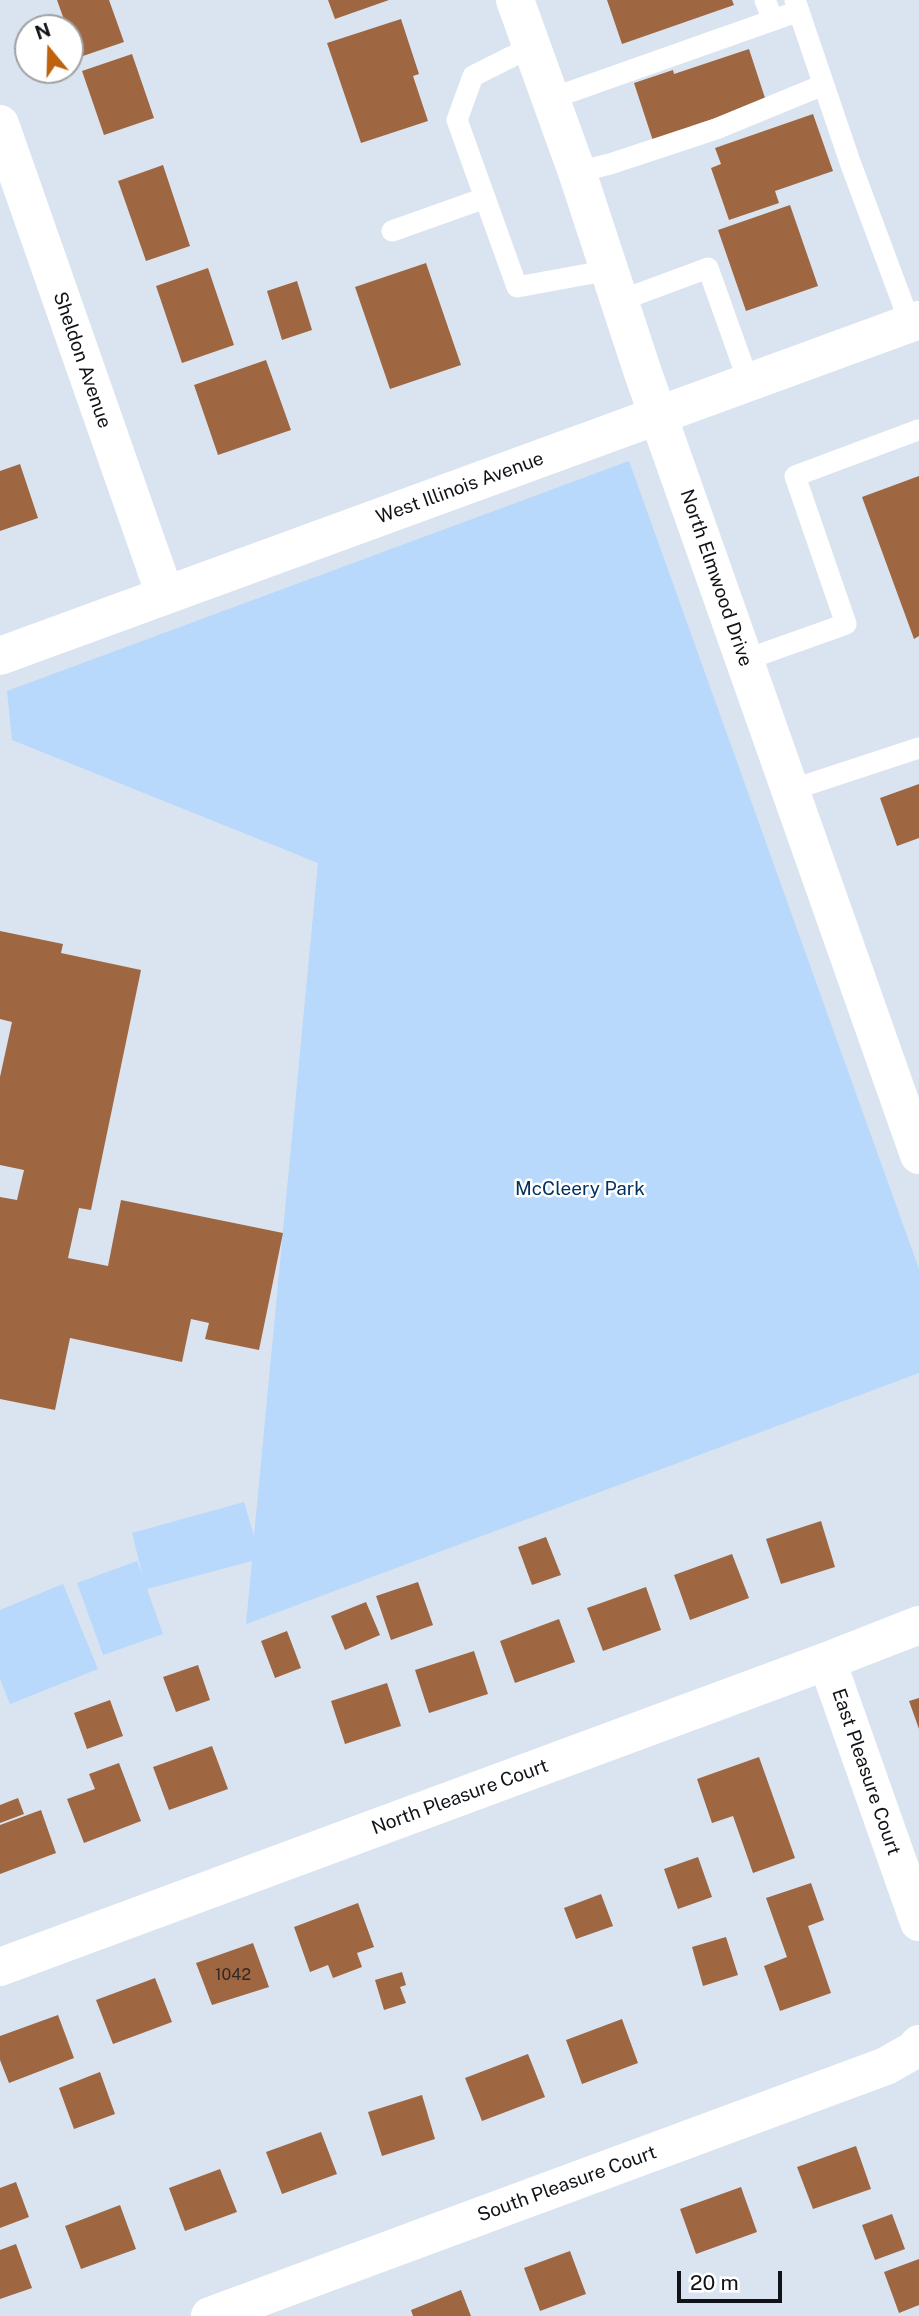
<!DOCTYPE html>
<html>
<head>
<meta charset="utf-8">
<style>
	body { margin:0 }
	#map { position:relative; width:919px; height:2316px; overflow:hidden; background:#dae4f0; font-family:"Public Sans",sans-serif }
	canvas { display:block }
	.north { position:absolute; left:14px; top:14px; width:70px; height:70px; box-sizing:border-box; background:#fff; border:2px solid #9fa1a2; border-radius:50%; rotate:341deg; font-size:19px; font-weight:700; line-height:28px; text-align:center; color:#101317 }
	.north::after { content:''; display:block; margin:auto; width:24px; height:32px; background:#be620f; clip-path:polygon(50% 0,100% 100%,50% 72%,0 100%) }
	.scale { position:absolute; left:677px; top:2271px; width:105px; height:32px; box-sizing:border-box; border:4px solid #101317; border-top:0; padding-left:9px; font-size:21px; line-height:24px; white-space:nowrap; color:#101317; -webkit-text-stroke:5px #fff; paint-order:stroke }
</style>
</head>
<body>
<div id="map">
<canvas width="919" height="2316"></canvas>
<div class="north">N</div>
<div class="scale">20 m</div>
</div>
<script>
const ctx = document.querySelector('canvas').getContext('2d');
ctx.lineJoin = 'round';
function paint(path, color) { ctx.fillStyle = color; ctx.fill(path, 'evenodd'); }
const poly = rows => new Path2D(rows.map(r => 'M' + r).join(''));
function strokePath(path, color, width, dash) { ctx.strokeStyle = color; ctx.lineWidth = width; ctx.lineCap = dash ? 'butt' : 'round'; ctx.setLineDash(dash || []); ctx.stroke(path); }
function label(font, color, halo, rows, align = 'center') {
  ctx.font = font + ' "Public Sans",sans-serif'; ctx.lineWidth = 5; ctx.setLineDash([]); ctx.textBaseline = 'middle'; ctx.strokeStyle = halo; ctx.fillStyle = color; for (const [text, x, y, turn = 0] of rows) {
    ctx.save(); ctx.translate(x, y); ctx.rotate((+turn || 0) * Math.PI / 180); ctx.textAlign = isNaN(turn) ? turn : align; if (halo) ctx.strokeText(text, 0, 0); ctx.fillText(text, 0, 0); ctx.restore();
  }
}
const green = poly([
	[629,461,919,1269,919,1373,246,1624,252,1561,147,1589,163,1634,103,1655,77,1583,137,1561,143,1577,132,1533,244,1502,254,1536,318,863,12,740,7,691],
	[63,1584,98,1669,10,1704,0,1679,0,1610]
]);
const building = poly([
	[57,0,109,0,124,42,77,58,70,37,70,28,67,28],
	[328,0,389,0,335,19],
	[607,0,732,0,734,5,622,44],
	[401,19,419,74,413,76,428,121,361,143,327,43],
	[749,49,766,101,692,126,693,131,654,144,634,83,673,70,674,74],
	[132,54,154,118,104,135,82,71],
	[813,114,833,171,775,191,779,203,729,220,711,168,721,164,715,148],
	[163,165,190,246,146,261,118,181],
	[790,205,818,286,746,311,718,230],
	[426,263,461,365,390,389,355,287],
	[208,268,234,345,182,363,156,286],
	[297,281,312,330,282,340,267,291],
	[266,360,291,430,218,455,194,385],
	[20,464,38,518,0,531,0,471],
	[919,476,919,636,914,639,862,497],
	[919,784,919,838,897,846,880,798],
	[0,931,63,944,61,953,141,970,91,1210,79,1208,68,1258,108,1266,121,1200,283,1233,259,1350,205,1339,209,1323,191,1319,182,1362,70,1338,55,1410,0,1399,0,1197,17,1200,24,1170,0,1165,0,1077,12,1022,0,1019],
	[821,1521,835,1567,781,1584,766,1539],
	[546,1537,561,1575,532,1585,518,1547],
	[732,1554,749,1598,690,1620,674,1575],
	[418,1582,433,1625,391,1640,376,1596],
	[646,1587,661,1630,603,1651,587,1608],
	[366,1602,380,1635,345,1650,331,1616],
	[559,1619,575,1662,515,1683,500,1641],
	[287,1631,301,1668,275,1678,261,1641],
	[474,1651,488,1694,429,1713,415,1670],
	[198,1665,210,1700,176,1712,163,1677],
	[387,1683,401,1726,345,1744,331,1701],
	[919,1698,919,1729,909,1701],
	[110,1700,123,1736,87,1749,74,1713],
	[212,1746,228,1789,169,1810,153,1767],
	[759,1757,795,1858,753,1873,733,1816,712,1823,697,1779],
	[119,1763,141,1821,84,1843,67,1799,95,1789,89,1774],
	[18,1798,24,1814,0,1823,0,1805],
	[41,1810,56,1853,0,1874,0,1825],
	[698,1857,712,1897,678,1909,664,1869],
	[811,1883,824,1920,808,1926,831,1993,780,2011,764,1966,787,1957,766,1898],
	[601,1894,613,1926,576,1939,564,1908],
	[358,1903,374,1947,357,1953,362,1967,333,1978,328,1965,310,1972,294,1927],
	[726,1937,738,1975,703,1986,692,1947],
	[253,1943,269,1987,212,2005,196,1963],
	[402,1972,406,1985,400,1987,406,2003,384,2010,375,1980],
	[155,1978,172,2022,113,2044,96,2000],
	[58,2015,74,2058,9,2083,0,2060,0,2036],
	[622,2019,638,2063,582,2084,566,2040],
	[528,2054,545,2097,482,2121,465,2078],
	[100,2072,115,2114,74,2129,59,2088],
	[422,2095,435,2139,382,2156,368,2112],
	[321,2132,337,2174,282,2194,266,2152],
	[856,2146,871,2189,813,2209,797,2167],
	[220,2169,237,2212,185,2231,169,2188],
	[16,2182,29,2217,0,2228,0,2188],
	[741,2187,757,2232,696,2254,680,2209],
	[120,2205,136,2249,81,2269,65,2226],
	[892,2214,905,2249,875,2260,862,2225],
	[16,2244,32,2288,0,2299,0,2250],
	[570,2251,586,2294,540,2311,524,2268],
	[919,2259,919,2305,899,2313,884,2272],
	[461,2290,471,2316,413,2316,411,2310]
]);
const service = poly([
	[765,0,773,20],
	[795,0,850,162,910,323],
	[531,47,473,76,457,120,517,287,610,270],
	[550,99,799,11],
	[577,172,610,164,716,129,823,85],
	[392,231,485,198],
	[619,301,708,268,749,383],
	[745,660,846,624,795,476,918,430],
	[791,790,919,748]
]);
const minor = poly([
	[515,0,577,172,643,373,919,1155],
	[0,124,165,595],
	[827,1661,919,1922],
	[0,1967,827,1661,919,1625],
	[210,2316,886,2066,914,2050,919,2044]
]);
const secondary = poly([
	[0,656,919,320]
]);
const numberNames = [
	["1042",233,1975]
];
const streetNames = [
	["Sheldon Avenue",82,360,71],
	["West Illinois Avenue",460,488,-20],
	["North Elmwood Drive",716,578,71],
	["East Pleasure Court",866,1772,71],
	["North Pleasure Court",460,1797,-20],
	["South Pleasure Court",567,2184,-20]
];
const parkNames = [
	["McCleery Park",580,1189]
];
paint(green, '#b8d8fc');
paint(building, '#9e6641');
strokePath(service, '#fff', 21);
strokePath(minor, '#fff', 38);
strokePath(secondary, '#fff', 38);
label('16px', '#342822', null, numberNames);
label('19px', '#101317', '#fff', streetNames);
label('19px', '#023362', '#fff', parkNames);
</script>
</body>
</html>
